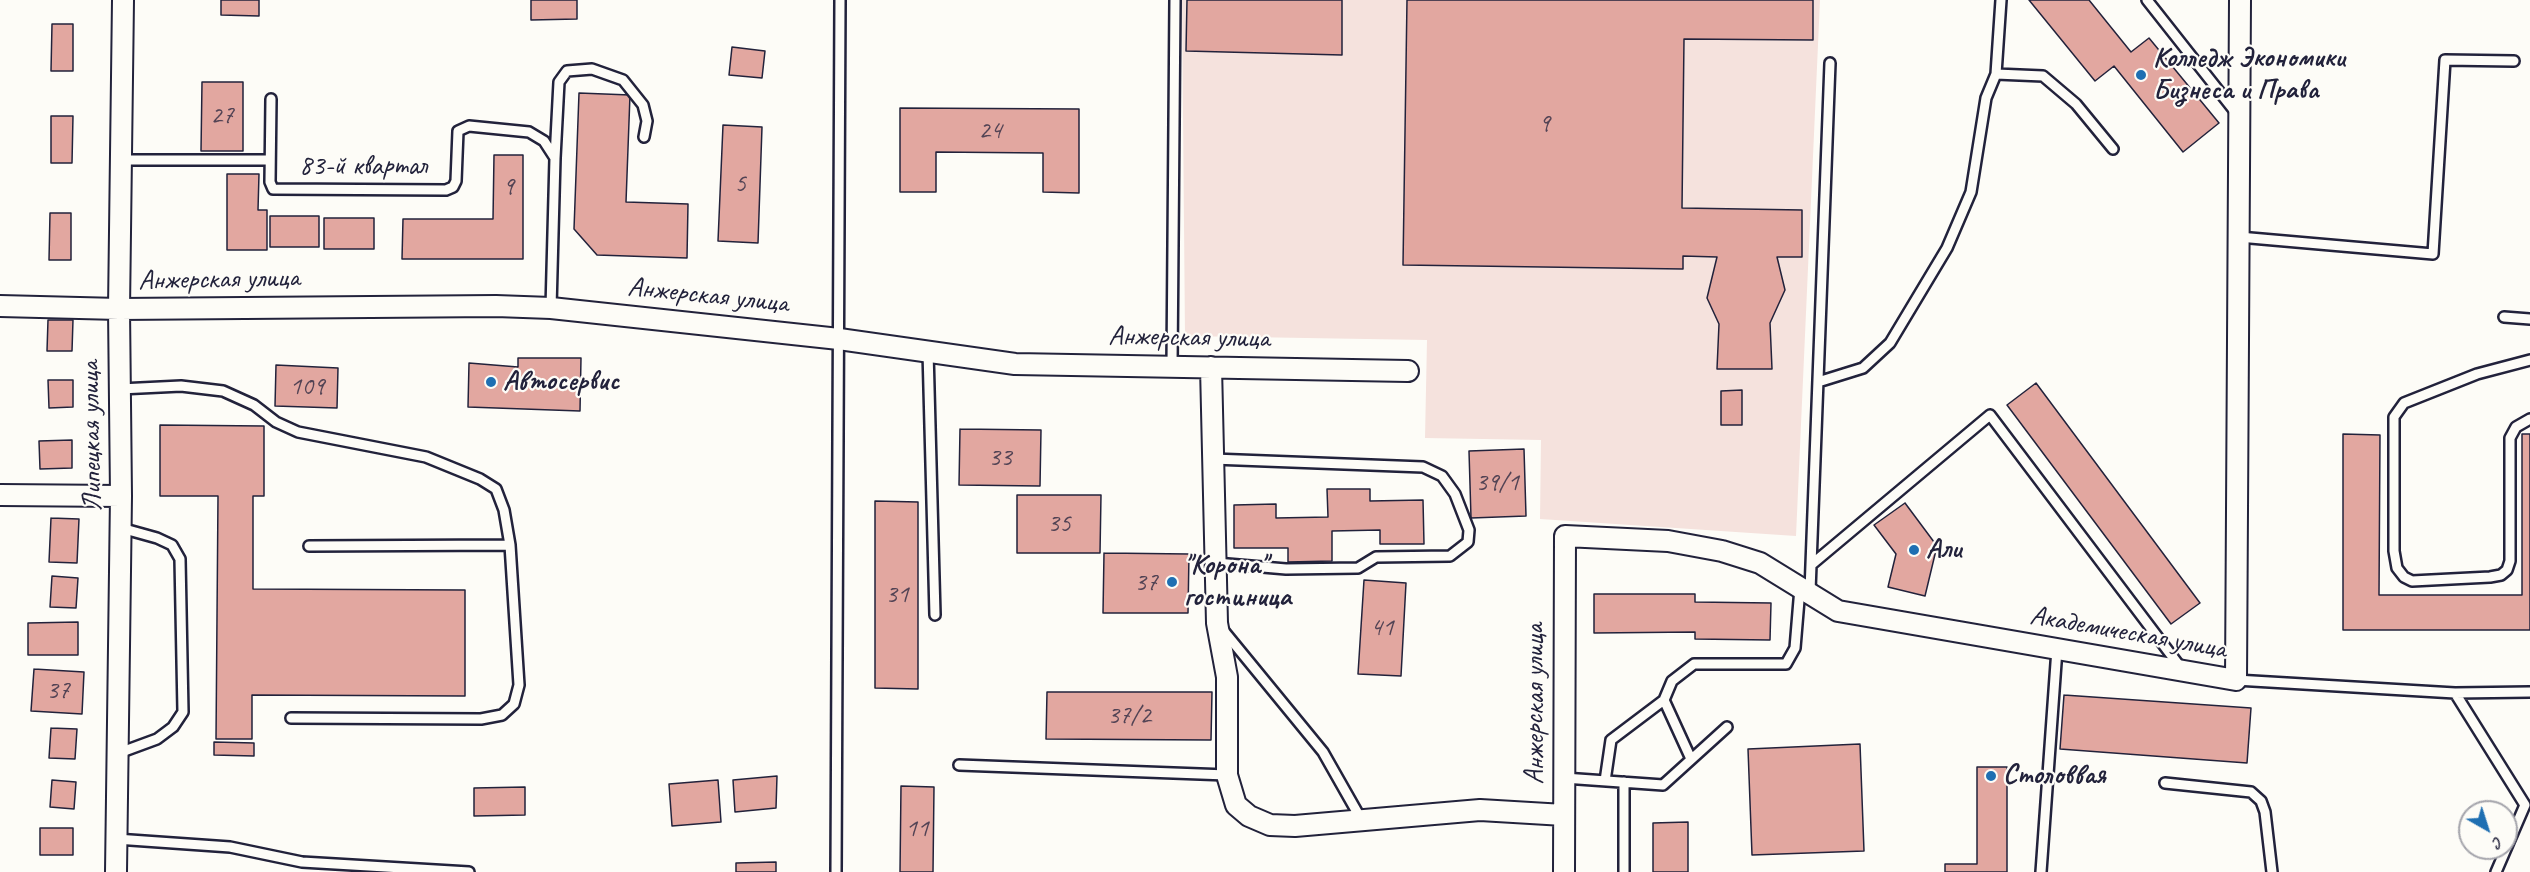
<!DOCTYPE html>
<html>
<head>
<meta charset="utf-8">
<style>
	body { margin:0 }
	#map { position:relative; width:2530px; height:872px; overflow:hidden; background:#fdfcf7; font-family:Caveat,sans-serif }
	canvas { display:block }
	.north { position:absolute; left:2458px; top:800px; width:60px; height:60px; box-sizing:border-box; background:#fdfcf7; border:2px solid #a5a5ac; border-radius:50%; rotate:141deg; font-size:16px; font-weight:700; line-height:24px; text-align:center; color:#22223b }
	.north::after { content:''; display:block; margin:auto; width:21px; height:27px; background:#1f6fb2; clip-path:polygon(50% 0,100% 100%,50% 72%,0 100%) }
</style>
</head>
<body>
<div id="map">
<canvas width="2530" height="872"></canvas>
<div class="north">С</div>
</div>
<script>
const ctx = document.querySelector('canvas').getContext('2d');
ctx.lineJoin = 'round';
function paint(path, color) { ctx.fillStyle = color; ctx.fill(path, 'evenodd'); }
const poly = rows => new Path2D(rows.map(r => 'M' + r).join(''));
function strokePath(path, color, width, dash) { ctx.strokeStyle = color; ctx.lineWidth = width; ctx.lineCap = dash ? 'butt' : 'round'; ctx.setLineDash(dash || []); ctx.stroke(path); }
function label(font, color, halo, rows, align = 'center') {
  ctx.font = font + ' Caveat,sans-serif'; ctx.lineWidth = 4.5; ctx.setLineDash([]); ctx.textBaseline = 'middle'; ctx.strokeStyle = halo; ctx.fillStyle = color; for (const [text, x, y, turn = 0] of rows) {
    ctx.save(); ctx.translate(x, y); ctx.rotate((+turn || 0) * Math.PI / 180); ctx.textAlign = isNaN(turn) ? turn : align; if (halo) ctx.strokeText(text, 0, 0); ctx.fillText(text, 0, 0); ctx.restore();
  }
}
const built = poly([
	[1182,0,1820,0,1796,536,1540,519,1541,440,1425,438,1427,340,1185,336]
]);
const building = poly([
	[221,0,259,0,259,16,221,15,221,0],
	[531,0,577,0,577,19,531,20,531,0],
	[1187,0,1342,0,1342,55,1186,51,1187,0],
	[1407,0,1813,0,1813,40,1684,39,1682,208,1802,210,1802,257,1777,257,1785,290,1770,323,1772,369,1717,369,1719,324,1707,298,1717,257,1683,256,1683,269,1403,265,1407,0],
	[2029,0,2089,0,2131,52,2149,38,2219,123,2183,152,2114,66,2095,81,2029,0],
	[52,24,73,24,73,71,51,71,52,24],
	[732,47,765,51,762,78,729,75,732,47],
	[202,82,243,82,243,151,201,151,202,82],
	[579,93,630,95,626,202,688,204,687,258,597,255,574,229,579,93],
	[900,108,1079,109,1079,193,1043,192,1043,153,936,152,936,192,900,192,900,108],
	[51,116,73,116,72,163,51,163,51,116],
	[723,125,762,127,758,243,718,241,723,125],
	[494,155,523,155,523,259,402,259,403,219,493,219,494,155],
	[227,174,259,174,258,210,267,210,267,250,227,250,227,174],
	[50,213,71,213,71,260,49,260,50,213],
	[270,216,319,216,319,247,270,247,270,216],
	[324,218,374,218,374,249,324,249,324,218],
	[48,320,73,320,72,351,47,351,48,320],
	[518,358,581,358,580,411,468,407,469,363,518,367,518,358],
	[276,365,338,368,337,408,275,406,276,365],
	[48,380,73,380,73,407,49,408,48,380],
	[2036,383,2200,603,2171,624,2007,405,2036,383],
	[1742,390,1742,425,1721,425,1721,391,1742,390],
	[160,425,264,426,264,496,253,496,253,589,465,590,465,696,252,695,252,739,216,739,218,496,160,496,160,425],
	[960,429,1041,430,1040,486,959,485,960,429],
	[2343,434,2380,435,2379,595,2522,595,2522,434,2530,434,2530,630,2343,630,2343,434],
	[72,440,72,468,40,469,39,441,72,440],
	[1524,449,1526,516,1471,518,1469,451,1524,449],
	[1327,489,1370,489,1370,501,1423,500,1424,544,1380,544,1380,530,1332,531,1332,561,1288,562,1288,548,1234,548,1234,505,1276,504,1276,518,1328,517,1327,489],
	[1017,495,1101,495,1100,553,1017,553,1017,495],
	[875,501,918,502,918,689,875,688,875,501],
	[1905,503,1937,546,1925,596,1888,587,1896,554,1874,525,1905,503],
	[51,518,79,519,77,563,49,562,51,518],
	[1104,553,1189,554,1188,613,1103,613,1104,553],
	[52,576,78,578,76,608,50,607,52,576],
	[1364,580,1406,583,1401,676,1358,674,1364,580],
	[1594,594,1695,594,1695,602,1771,603,1770,640,1695,639,1695,632,1594,633,1594,594],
	[78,622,78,655,28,655,28,623,78,622],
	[34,669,84,672,82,714,31,711,34,669],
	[1047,692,1212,692,1211,740,1046,739,1047,692],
	[2064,695,2251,708,2247,763,2060,749,2064,695],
	[51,728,77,729,75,759,49,758,51,728],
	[214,742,254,743,254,756,214,755,214,742],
	[1860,744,1864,851,1752,855,1748,749,1860,744],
	[1977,767,2007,767,2007,872,1945,872,1945,864,1977,864,1977,767],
	[777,776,776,808,735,812,733,780,777,776],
	[52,780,76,782,74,809,50,807,52,780],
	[718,780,721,822,672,826,669,784,718,780],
	[901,786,934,787,933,872,900,872,901,786],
	[525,787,525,815,474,816,474,788,525,787],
	[1688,822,1688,872,1653,872,1653,823,1688,822],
	[40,828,73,828,73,855,40,855,40,828],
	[776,862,776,872,736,872,736,863,776,862]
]);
const service = poly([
	[2147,0,2237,114],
	[1996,74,2043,76,2076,104,2113,149],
	[271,99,270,182,273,189,446,190,453,187,456,181,458,131,469,126,529,132,544,141,555,158,551,308],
	[555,158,559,82,567,71,592,69,623,80,643,105,647,121,644,137],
	[120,160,270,160],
	[2239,237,2433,254,2445,60,2514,61],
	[2504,317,2530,319],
	[928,351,935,615],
	[2530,360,2477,374,2404,403,2394,417,2394,551,2397,568,2404,577,2412,581,2490,577,2501,575,2507,570,2510,561,2510,438,2516,427,2530,419],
	[1172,366,1175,0],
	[1818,382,1863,368,1890,343,1947,248,1971,192,1986,98,1996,74,2001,0],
	[120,389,181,386,223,391,254,405,276,422,298,432,426,457,480,479,496,489,504,510,510,545,519,685,514,704,502,715,481,719,291,718],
	[1213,459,1423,467,1442,476,1455,494,1469,530,1468,542,1450,556,1376,557,1358,568,1286,569,1216,563],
	[309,546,510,545],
	[1811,565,1990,415,2181,668],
	[1810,591,1830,63],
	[1223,630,1323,752,1361,819],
	[2236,680,2455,693,2530,692],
	[2455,693,2525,805,2496,872],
	[119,753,157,739,173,727,183,712,180,559,172,545,157,538,121,528],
	[1691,759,1664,700,1672,681,1694,664,1786,664,1795,648,1800,588],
	[959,765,1227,775],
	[1564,778,1663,785,1727,727],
	[1605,781,1611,740,1664,700],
	[2165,783,2251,792,2261,801,2265,812,2272,872],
	[116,839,230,847,302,862,469,872],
	[836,872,840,0],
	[1624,872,1624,782],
	[2041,872,2057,649]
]);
const minor = poly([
	[0,306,119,309,496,306,551,308,839,339,1015,364,1408,371],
	[1211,367,1217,623,1227,677,1227,775,1236,805,1249,816,1270,825,1295,826,1480,810,1564,815],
	[0,495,121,496],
	[116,872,121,496,119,309,123,0],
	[1564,872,1565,536,1668,541,1722,551,1760,563,1838,611,2236,680,2240,0]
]);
const markers = [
	[2141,75,6,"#1f6fb2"],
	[491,382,6,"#1f6fb2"],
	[1914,550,6,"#1f6fb2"],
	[1172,582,6,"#1f6fb2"],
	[1991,776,6,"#1f6fb2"]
];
const numberNames = [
	["27",222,116],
	["9",1544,124],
	["24",990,131],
	["5",740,184],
	["9",508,187],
	["109",307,387],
	["33",1000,458],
	["39/1",1497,483],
	["35",1059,524],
	["37",1146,583],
	["31",897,595],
	["41",1382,628],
	["37",58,691],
	["37/2",1129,716],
	["11",917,829]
];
const poiNames = [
	["Колледж Экономики",2153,59],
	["Бизнеса и Права",2153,91],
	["Автосервис",503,382],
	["Али",1926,550],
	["\"Корона\"",1184,566],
	["гостиница",1184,598],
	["Столоввая",2003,776]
];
const streetNames = [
	["83-й квартал",363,167],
	["Анжерская улица",219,280,-1],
	["Анжерская улица",708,296,6],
	["Анжерская улица",1189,338,1],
	["Липецкая улица",92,436,-91],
	["Академическая улица",2128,633,10],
	["Анжерская улица",1536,704,-90]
];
paint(built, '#f5e2dd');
paint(building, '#e2a7a0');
strokePath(building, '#22223b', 1.5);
strokePath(service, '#22223b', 14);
strokePath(minor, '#22223b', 24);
strokePath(service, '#fdfcf7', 9);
strokePath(minor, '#fdfcf7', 20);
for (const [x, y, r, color] of markers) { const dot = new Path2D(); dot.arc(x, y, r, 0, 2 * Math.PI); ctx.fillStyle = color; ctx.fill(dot); strokePath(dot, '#fdfcf7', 2); }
label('26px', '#524354', null, numberNames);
label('bold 28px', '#22223b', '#fdfcf7', poiNames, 'left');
label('28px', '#22223b', '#fdfcf7', streetNames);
</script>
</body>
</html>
